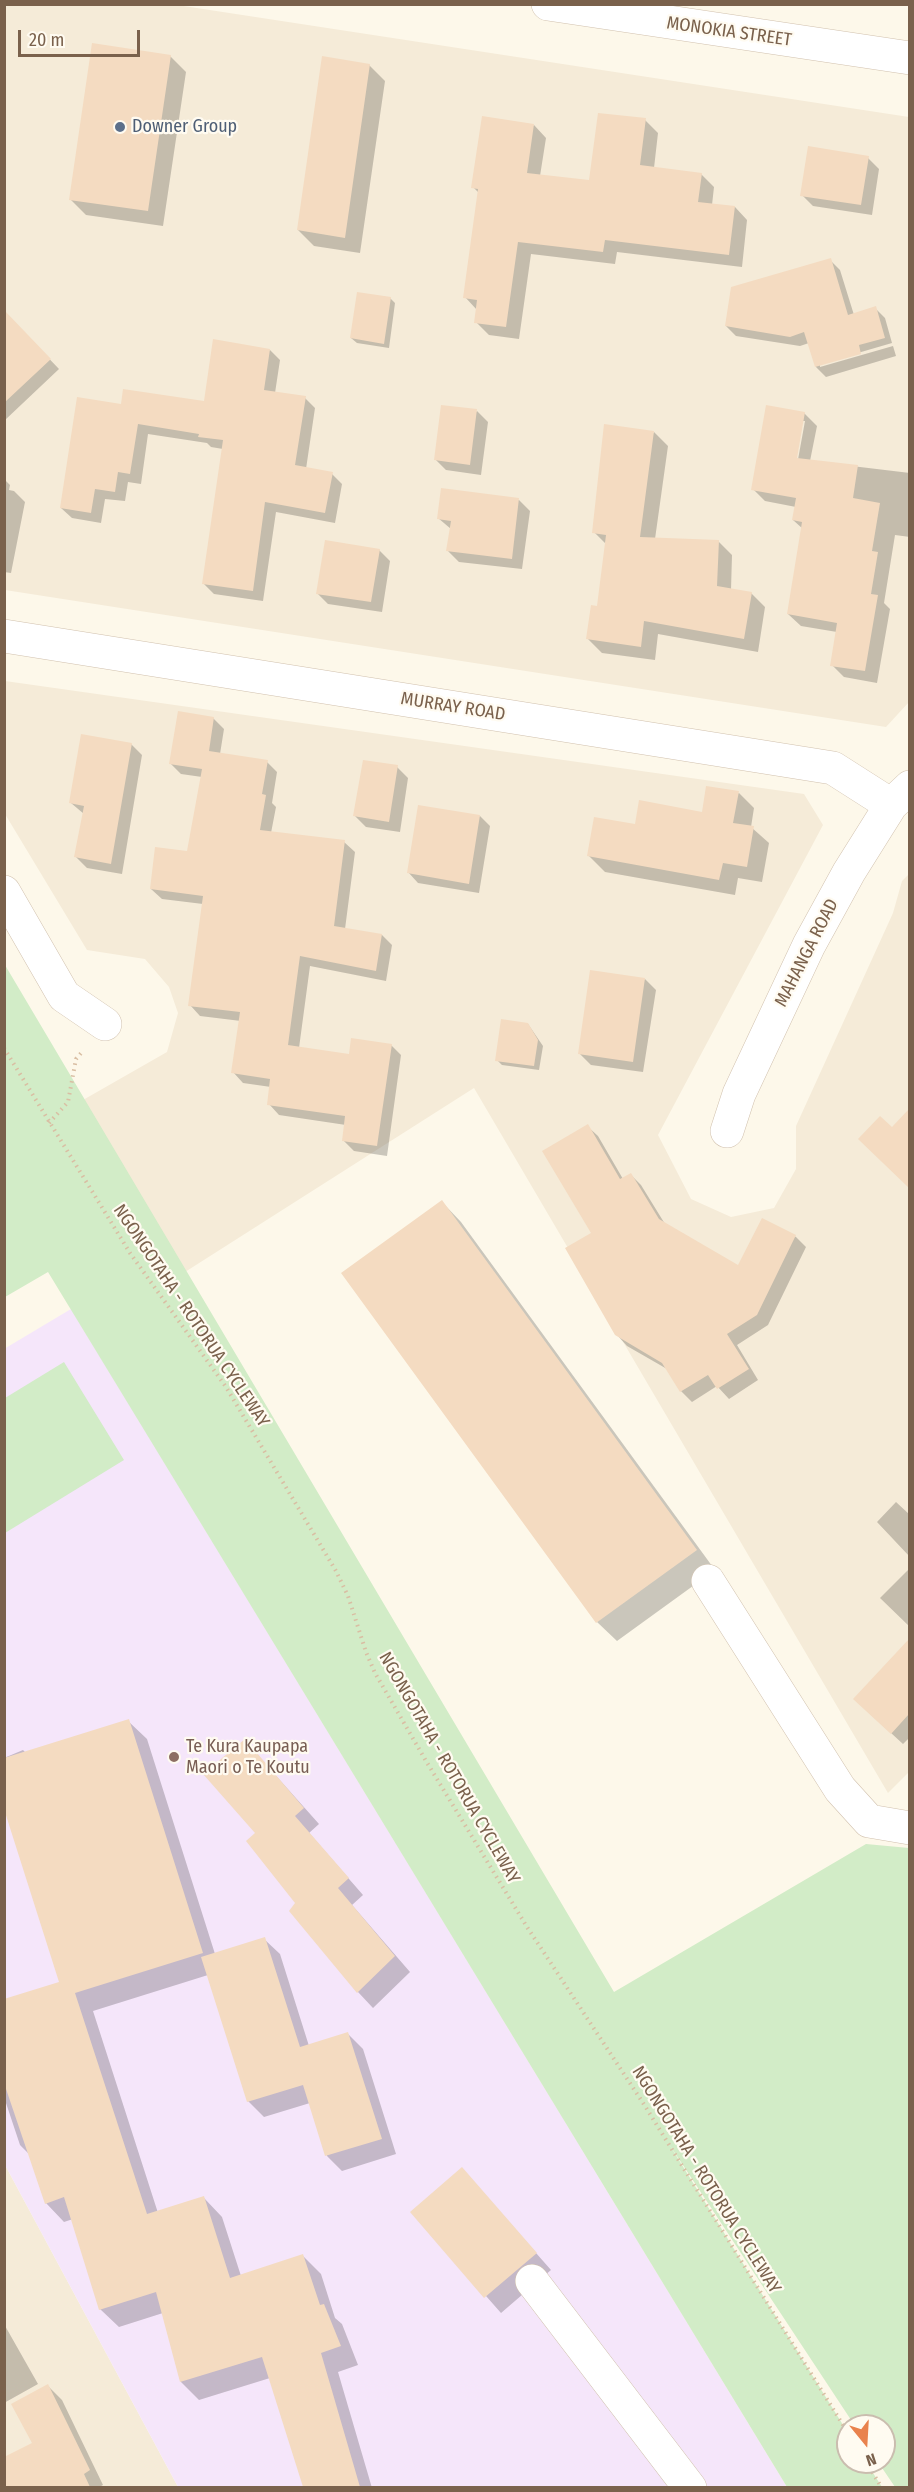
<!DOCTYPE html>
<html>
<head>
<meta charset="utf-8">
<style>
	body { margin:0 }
	#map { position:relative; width:914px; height:2492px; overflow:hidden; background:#fdf8ea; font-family:"Fira Sans Condensed",sans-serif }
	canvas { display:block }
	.frame { position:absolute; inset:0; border:6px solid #7a614c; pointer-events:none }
	.north { position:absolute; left:836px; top:2414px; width:60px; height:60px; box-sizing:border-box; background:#fffbf1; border:2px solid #cabdaf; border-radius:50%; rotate:162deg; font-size:16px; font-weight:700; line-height:24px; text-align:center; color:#7a614c }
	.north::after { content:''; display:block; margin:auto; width:21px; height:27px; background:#e9824d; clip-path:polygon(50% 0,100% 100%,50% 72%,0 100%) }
	.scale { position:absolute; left:18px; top:30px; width:122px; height:27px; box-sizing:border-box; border:3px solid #7a614c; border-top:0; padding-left:8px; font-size:18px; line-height:21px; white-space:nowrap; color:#7a614c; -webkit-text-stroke:4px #fffbf1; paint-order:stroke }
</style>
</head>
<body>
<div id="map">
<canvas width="914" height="2492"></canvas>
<div class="frame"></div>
<div class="north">N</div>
<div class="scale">20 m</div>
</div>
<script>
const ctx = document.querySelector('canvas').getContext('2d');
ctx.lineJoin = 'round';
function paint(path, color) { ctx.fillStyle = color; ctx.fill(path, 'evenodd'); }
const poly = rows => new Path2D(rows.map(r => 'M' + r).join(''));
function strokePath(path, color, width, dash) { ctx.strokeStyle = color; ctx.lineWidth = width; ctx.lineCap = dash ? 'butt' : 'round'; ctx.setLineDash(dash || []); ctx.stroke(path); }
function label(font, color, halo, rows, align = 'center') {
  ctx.font = font + ' "Fira Sans Condensed",sans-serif'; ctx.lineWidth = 4.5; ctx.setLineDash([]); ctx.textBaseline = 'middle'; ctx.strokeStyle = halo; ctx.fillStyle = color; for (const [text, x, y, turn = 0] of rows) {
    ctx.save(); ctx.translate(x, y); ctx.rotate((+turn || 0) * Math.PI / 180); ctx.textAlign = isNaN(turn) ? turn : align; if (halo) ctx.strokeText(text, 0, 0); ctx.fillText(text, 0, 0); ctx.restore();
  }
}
const residential = poly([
	[4,5,177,5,909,117,909,702,886,727,5,590],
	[5,681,804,794,823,825,658,1135,691,1199,731,1217,774,1208,796,1169,796,1126,893,913,902,881,909,874,910,1771,888,1793,474,1088,185,1272,83,1100,167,1052,178,1013,169,987,145,959,87,950,5,814],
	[5,2165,178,2487,5,2487]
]);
const education = poly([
	[71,1309,787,2487,178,2487,5,2165,4,1349]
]);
const green = poly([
	[5,965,614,1992,866,1844,909,1848,909,2487,895,2487,878,2462,884,2462,884,2426,855,2426,669,2144,848,2433,848,2462,866,2462,882,2487,787,2487,48,1272,5,1297],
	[64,1362,124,1460,5,1533,5,1398]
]);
const shadow = poly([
	[170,56,186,72,163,226,86,215,70,199],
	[369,65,385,81,360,253,314,246,298,230],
	[645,120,658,133,654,168,701,174,714,187,712,205,735,207,747,220,742,267,617,252,615,264,531,254,519,339,489,335,476,322,477,310,465,297,479,193,473,187,534,125,546,138,540,176,590,182],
	[868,158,879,169,872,215,813,206,802,195],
	[830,260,840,270,854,315,875,308,885,318,892,343,820,364,820,367,893,346,896,356,826,377,816,367,809,343,800,346,736,336,726,326],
	[390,298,395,303,389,348,357,343,351,338],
	[14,322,59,369,4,421,4,331],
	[270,350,280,360,275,393,305,398,315,408,306,469,332,474,342,484,335,523,276,512,263,601,214,594,204,584,223,449,211,447,207,443,148,434,141,484,128,482,125,501,105,499,101,523,72,518,61,508,122,405,205,402],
	[477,411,488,422,481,475,446,470,435,459],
	[804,413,817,426,810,461,910,473,910,537,895,535,884,603,890,609,877,683,844,677,832,665,837,632,801,626,788,614,803,529,793,520,796,507,765,501,753,489],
	[802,421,805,421,797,465,794,465],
	[654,432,668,446,655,539,718,541,732,555,731,590,751,593,765,607,758,652,658,634,655,660,602,653,588,639,598,608,607,545,594,532],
	[4,479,10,485,9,490,14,491,25,502,11,573,4,572],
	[519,500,530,511,522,569,459,562,448,551,451,529,438,518],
	[379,550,390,561,382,612,328,604,317,593],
	[213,718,224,729,220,754,267,762,277,772,272,803,276,807,271,833,344,842,355,852,345,929,382,935,392,945,386,981,310,966,299,1048,350,1056,391,1045,401,1055,387,1156,354,1151,343,1140,346,1125,279,1115,269,1104,271,1087,243,1083,233,1072,241,1021,200,1016,190,1005,203,904,162,899,151,889,188,853,202,777,181,774,170,763],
	[131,744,142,755,122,874,87,868,76,857,84,814,71,803],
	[397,767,408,778,400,832,366,827,355,816],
	[739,793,754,808,751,827,769,843,762,882,738,878,735,895,605,872,589,856,636,826,703,814],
	[480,816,490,826,479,893,418,883,408,872],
	[645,979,656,990,643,1072,591,1065,580,1054],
	[528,1024,543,1046,539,1070,502,1065,497,1060],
	[910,1111,910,1186,861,1139,892,1130],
	[587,1126,598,1136,623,1179,631,1175,641,1185,665,1224,739,1267,762,1220,796,1237,806,1247,768,1325,737,1345,758,1380,729,1399,717,1386,692,1402,681,1391,667,1369,627,1346,616,1334,593,1233],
	[442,1202,461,1222,715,1570,617,1641,597,1622],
	[896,1502,910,1515,910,1557,877,1522],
	[910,1568,910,1627,880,1598],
	[904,1647,910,1652,910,1737,903,1744,866,1710],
	[128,1721,147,1739,215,1954,264,1939,280,1954,309,2046,347,2033,363,2049,396,2154,342,2171,327,2156,310,2103,264,2117,248,2101,208,1975,93,2011,158,2213,204,2198,222,2217,241,2276,303,2256,321,2274,335,2318,342,2324,358,2365,338,2372,372,2488,305,2488,270,2378,199,2400,181,2382,163,2313,119,2327,100,2309,73,2219,64,2222,46,2203,30,2155,20,2145,4,2097,4,2001,61,1983,4,1758,23,1750,26,1753],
	[245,1741,319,1824,309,1833,363,1895,352,1905,410,1972,373,2008,358,1992,297,1903,257,1833],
	[462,2169,551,2270,501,2313,412,2212],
	[4,2324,38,2384,4,2403],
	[48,2386,62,2400,103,2485,97,2488,4,2488,4,2458,34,2444]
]);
const building = poly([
	[92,43,171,55,148,211,69,200],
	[322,56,370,64,345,238,297,230],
	[598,113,646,118,640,165,702,173,698,202,735,206,729,255,605,240,603,252,518,242,506,327,474,323,477,300,463,298,478,189,471,188,482,116,534,124,527,173,589,180],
	[808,146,869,156,861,205,800,196],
	[831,258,848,315,876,306,885,338,859,345,861,354,815,367,804,332,790,337,725,326,731,287],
	[357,292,391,297,384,344,350,338],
	[4,310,51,359,4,403],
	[213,339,270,349,264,390,306,396,295,465,333,472,325,513,265,502,253,591,202,584,223,440,198,437,199,434,138,424,130,474,118,472,115,492,95,489,91,513,60,508,77,397,121,404,123,389,204,401],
	[441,405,477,409,470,465,434,460],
	[766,405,805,412,797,458,858,465,853,498,880,503,872,551,878,552,871,594,878,595,865,671,830,666,837,623,787,614,802,522,792,520,796,498,751,490],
	[604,424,654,431,640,537,719,540,717,586,752,592,744,639,644,621,641,647,586,639,591,605,597,606,606,535,592,533],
	[441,488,519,498,512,559,446,551,451,521,437,519],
	[325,540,380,549,371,602,316,594],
	[178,711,214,717,209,751,268,760,262,794,266,795,260,830,345,840,334,926,382,934,376,971,300,956,288,1045,349,1054,351,1038,392,1044,377,1146,342,1141,345,1116,267,1105,270,1079,231,1073,240,1012,188,1006,203,896,150,889,155,847,187,851,202,769,169,764],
	[81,734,132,743,111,864,74,857,84,806,69,803],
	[363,760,398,765,389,822,353,816],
	[706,786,739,791,733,823,754,826,747,867,723,863,719,880,587,856,594,817,635,824,639,800,702,812],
	[418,805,480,815,469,884,407,873],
	[590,970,645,978,633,1062,578,1054],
	[501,1019,528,1023,538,1040,534,1066,495,1061],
	[909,1109,909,1188,858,1139,880,1116,892,1127],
	[588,1124,620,1179,631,1173,659,1219,738,1265,762,1218,796,1235,757,1315,727,1334,749,1369,717,1389,708,1375,680,1392,662,1363,615,1335,565,1248,591,1233,542,1151],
	[442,1200,697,1550,596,1623,341,1273],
	[909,1639,909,1714,891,1734,853,1699],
	[129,1719,203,1953,75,1993,147,2214,204,2196,230,2278,303,2254,320,2305,324,2304,341,2346,321,2353,360,2487,303,2487,262,2357,180,2382,156,2292,99,2310,64,2197,45,2204,4,2083,4,1999,59,1982,4,1809,4,1758],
	[245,1739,304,1808,295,1816,349,1878,338,1888,395,1956,357,1993,289,1911,295,1903,246,1841,255,1833,203,1774],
	[265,1937,300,2047,348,2032,382,2139,325,2156,303,2085,247,2102,201,1957],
	[462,2167,537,2253,484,2298,410,2212],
	[48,2384,90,2470,84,2474,90,2487,4,2487,4,2457,32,2443,11,2404]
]);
const path = poly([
	[4,1048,130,1253,226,1387,336,1571,348,1596,366,1652,375,1673,426,1761,527,1927,645,2106,848,2433],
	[49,1123,68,1102,76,1059,82,1052],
	[866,2462,882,2488]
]);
const minor = poly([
	[548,4,910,58],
	[4,636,833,768,891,805],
	[4,892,64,996,105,1024],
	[727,1131,739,1094,809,945,849,872,891,805,910,787],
	[708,1581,840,1789,869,1821,910,1828],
	[532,2281,690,2488]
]);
const markers = [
	[120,127,6,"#5c6f8a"],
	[174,1757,6,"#8d6e63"]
];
const streetNames = [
	["MONOKIA STREET",729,32,8],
	["MURRAY ROAD",453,707,9],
	["MAHANGA ROAD",807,953,-63],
	["NGONGOTAHA - ROTORUA CYCLEWAY",191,1316,56],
	["NGONGOTAHA - ROTORUA CYCLEWAY",449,1768,60],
	["NGONGOTAHA - ROTORUA CYCLEWAY",706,2180,58]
];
const serviceNames = [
	["Downer Group",132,127]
];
const educationNames = [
	["Te Kura Kaupapa",186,1747],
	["Maori o Te Koutu",186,1768]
];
paint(residential, '#f5ebd8');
paint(education, '#f5e6fa');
paint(green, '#d2ecc7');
paint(shadow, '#0003');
paint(building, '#f4dbc1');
strokePath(minor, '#d1c1ae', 34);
strokePath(path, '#d9bea3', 4, [1.5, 4.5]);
strokePath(minor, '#fff', 33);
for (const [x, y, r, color] of markers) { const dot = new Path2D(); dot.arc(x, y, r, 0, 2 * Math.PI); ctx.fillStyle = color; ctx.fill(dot); strokePath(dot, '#fffbf1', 2); }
label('18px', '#7a614c', '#fffbf1', streetNames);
label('18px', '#4e5e75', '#fffbf1', serviceNames, 'left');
label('18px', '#785e54', '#fffbf1', educationNames, 'left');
</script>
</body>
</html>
